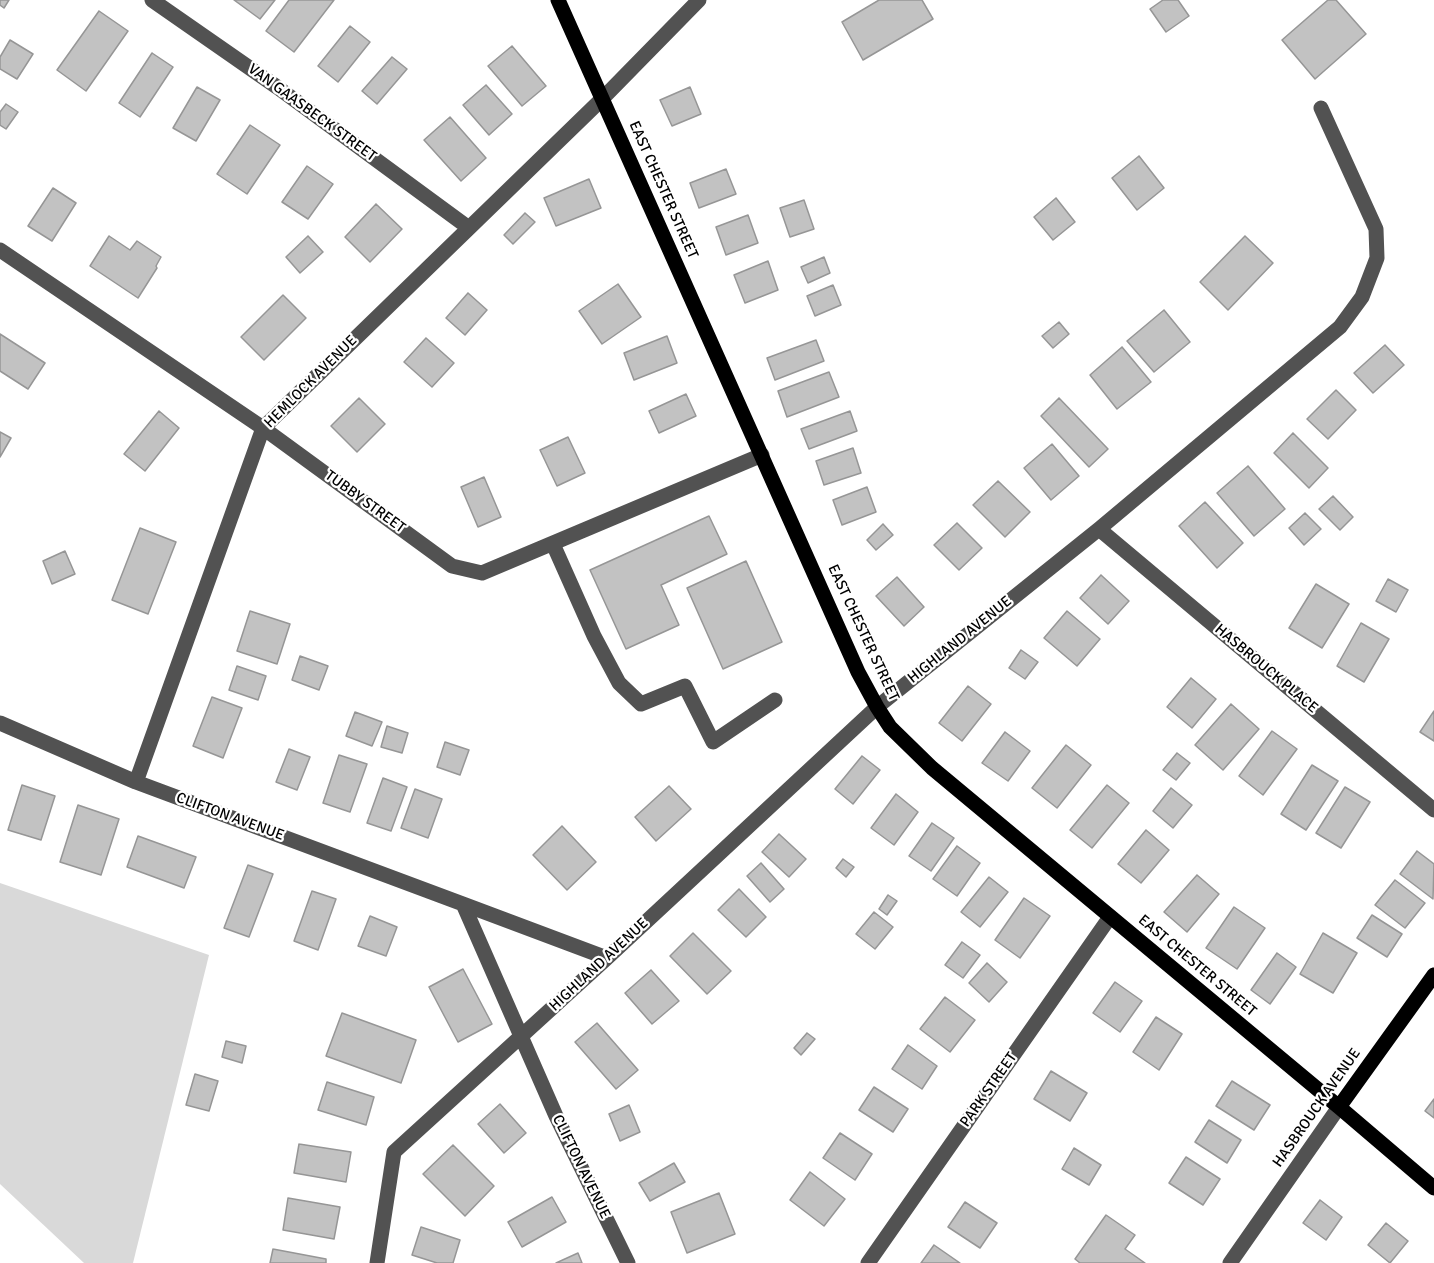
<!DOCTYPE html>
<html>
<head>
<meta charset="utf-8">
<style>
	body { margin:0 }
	canvas { display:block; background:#fff }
</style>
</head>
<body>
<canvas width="1434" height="1263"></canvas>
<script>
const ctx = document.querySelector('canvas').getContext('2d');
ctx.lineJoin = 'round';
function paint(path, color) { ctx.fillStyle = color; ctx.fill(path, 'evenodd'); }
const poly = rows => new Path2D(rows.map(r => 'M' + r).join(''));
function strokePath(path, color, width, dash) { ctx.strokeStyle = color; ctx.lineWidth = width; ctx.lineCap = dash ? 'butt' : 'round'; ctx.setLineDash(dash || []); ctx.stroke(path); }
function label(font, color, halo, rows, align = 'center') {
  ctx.font = font + ' Signika,sans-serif'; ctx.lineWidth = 4.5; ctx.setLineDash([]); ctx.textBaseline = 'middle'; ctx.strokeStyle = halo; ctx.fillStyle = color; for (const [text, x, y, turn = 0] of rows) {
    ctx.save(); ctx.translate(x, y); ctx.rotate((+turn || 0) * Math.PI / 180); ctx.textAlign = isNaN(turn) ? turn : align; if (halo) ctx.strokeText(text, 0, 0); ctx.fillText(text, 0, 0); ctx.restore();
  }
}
const green = poly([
	[0,883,209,955,133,1263,84,1263,0,1184]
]);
const building = poly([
	[0,0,9,0,4,8,0,5,0,0],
	[234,0,275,0,260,19,234,0],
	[289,0,334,0,294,52,266,31,289,0],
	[879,0,922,0,933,19,863,60,842,22,879,0],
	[1163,0,1178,0,1189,16,1166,32,1150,9,1163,0],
	[1328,0,1336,0,1366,34,1315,79,1282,40,1328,0],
	[99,11,128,31,86,91,57,70,99,11],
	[350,26,370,42,338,82,318,66,350,26],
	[10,40,33,54,17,79,0,69,0,57,10,40],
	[512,46,546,86,522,106,488,66,512,46],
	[152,53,173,67,140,117,119,103,152,53],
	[392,57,407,69,377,104,362,91,392,57],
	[486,85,512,114,489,135,463,105,486,85],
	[197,87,220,100,196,141,173,128,197,87],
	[690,87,701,114,672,126,660,100,690,87],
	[6,104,18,112,6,129,0,125,0,112,6,104],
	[450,117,486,158,461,181,424,140,450,117],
	[250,125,280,145,247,194,217,174,250,125],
	[1139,156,1164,188,1137,210,1112,178,1139,156],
	[307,166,333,184,308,219,282,202,307,166],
	[726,169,736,194,699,208,690,183,726,169],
	[589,179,601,208,556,226,544,198,589,179],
	[53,188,76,203,52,241,28,226,53,188],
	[1056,198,1075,222,1053,240,1034,217,1056,198],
	[804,200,814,229,790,237,780,208,804,200],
	[376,204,402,229,370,262,345,237,376,204],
	[525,213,535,222,513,244,504,235,525,213],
	[748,215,758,243,726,255,716,227,748,215],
	[109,236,130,250,137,241,161,257,156,266,157,268,138,298,90,266,109,236],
	[308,236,323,252,300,273,286,257,308,236],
	[1245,236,1273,263,1228,310,1200,282,1245,236],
	[824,257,830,273,808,283,801,267,824,257],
	[768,261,778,290,745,303,734,275,768,261],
	[618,284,641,317,602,344,579,311,618,284],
	[833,285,841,305,815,316,807,296,833,285],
	[468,293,487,310,465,335,446,318,468,293],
	[283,295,306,318,264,360,241,337,283,295],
	[1164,310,1190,342,1154,372,1127,341,1164,310],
	[1059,322,1069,334,1053,348,1042,336,1059,322],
	[0,334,45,363,28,389,0,371,0,334],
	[667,336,677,363,634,380,624,353,667,336],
	[426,338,454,363,432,387,404,362,426,338],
	[816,340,824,361,775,380,767,358,816,340],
	[1385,345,1404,365,1373,393,1354,373,1385,345],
	[1122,347,1151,382,1117,409,1090,375,1122,347],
	[829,372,839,397,787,417,778,391,829,372],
	[1336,390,1356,410,1328,439,1307,419,1336,390],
	[686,394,696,416,659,433,649,411,686,394],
	[359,398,385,424,357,452,331,426,359,398],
	[1059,398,1108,449,1089,467,1041,416,1059,398],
	[159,411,179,428,145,471,124,454,159,411],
	[850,411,857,431,809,449,801,429,850,411],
	[0,432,11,438,0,457,0,432],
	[1293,433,1328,468,1309,488,1274,453,1293,433],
	[568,437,585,473,557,486,540,450,568,437],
	[1052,444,1079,476,1051,500,1024,468,1052,444],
	[853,448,861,473,824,485,816,461,853,448],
	[1248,466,1285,509,1254,536,1217,493,1248,466],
	[484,477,501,517,478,527,461,487,484,477],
	[998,481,1030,512,1005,537,973,505,998,481],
	[867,487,876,512,842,525,833,500,867,487],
	[1333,496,1353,517,1340,530,1319,509,1333,496],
	[1205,502,1243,543,1217,568,1179,526,1205,502],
	[1305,513,1321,529,1304,545,1289,528,1305,513],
	[709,516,727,554,661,585,679,625,626,649,590,570,709,516],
	[957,523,982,548,959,570,934,545,957,523],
	[883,524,893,535,876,550,867,540,883,524],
	[140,528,176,542,148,614,112,600,140,528],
	[65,551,75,574,52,584,43,561,65,551],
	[746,561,782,642,723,669,687,588,746,561],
	[1101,575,1129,601,1108,624,1080,598,1101,575],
	[897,577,924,607,904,626,876,596,897,577],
	[1388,579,1408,590,1396,612,1376,601,1388,579],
	[1316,584,1349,604,1322,648,1289,628,1316,584],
	[250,611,290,624,277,664,237,651,250,611],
	[1067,611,1100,639,1077,666,1044,638,1067,611],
	[1361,623,1389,639,1364,682,1337,666,1361,623],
	[1021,650,1038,662,1025,679,1009,668,1021,650],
	[300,656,328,666,319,690,292,680,300,656],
	[237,666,266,676,258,700,229,690,237,666],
	[1191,678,1216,699,1192,728,1167,707,1191,678],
	[968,686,991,704,962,741,939,723,968,686],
	[212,697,242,708,223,758,193,746,212,697],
	[1231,704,1259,729,1223,770,1195,745,1231,704],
	[1434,711,1434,741,1420,732,1434,711],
	[355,712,382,722,372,746,346,736,355,712],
	[387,726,408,733,402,753,381,747,387,726],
	[1272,731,1297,749,1263,795,1239,776,1272,731],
	[1005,732,1030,751,1008,781,982,763,1005,732],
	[445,742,469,750,460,775,437,767,445,742],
	[1066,745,1091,765,1057,808,1032,788,1066,745],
	[289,749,310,757,297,790,276,782,289,749],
	[1177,753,1190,763,1176,780,1163,770,1177,753],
	[339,755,367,764,350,812,323,803,339,755],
	[862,756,880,770,853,804,835,789,862,756],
	[1312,765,1338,781,1306,830,1281,814,1312,765],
	[383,778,407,787,391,831,367,823,383,778],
	[22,785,55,796,41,840,8,830,22,785],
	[1107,785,1129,803,1092,848,1070,830,1107,785],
	[669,786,691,809,656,841,635,817,669,786],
	[1345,787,1370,802,1341,848,1316,833,1345,787],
	[1171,788,1192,805,1173,828,1153,811,1171,788],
	[415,789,442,799,428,838,401,828,415,789],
	[896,794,918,812,894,845,871,828,896,794],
	[78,805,119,819,101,875,60,862,78,805],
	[932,823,954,838,931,871,909,856,932,823],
	[562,826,596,862,567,890,533,855,562,826],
	[1146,830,1169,850,1141,883,1118,864,1146,830],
	[779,834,806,859,789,877,762,852,779,834],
	[138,836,196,857,184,888,127,867,138,836],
	[957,846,980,863,957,896,933,879,957,846],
	[1417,851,1434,864,1433,899,1400,874,1417,851],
	[843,859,854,867,846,877,836,868,843,859],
	[761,863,784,889,770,902,747,876,761,863],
	[248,865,273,874,249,937,224,928,248,865],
	[1197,875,1219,894,1187,932,1164,912,1197,875],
	[989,877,1008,892,980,927,961,912,989,877],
	[1395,880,1425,903,1405,928,1375,905,1395,880],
	[739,889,766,917,746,937,718,910,739,889],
	[312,891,336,899,318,950,294,941,312,891],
	[888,895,897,901,887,915,879,909,888,895],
	[1024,898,1050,916,1020,958,995,940,1024,898],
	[1234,907,1265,928,1237,969,1206,948,1234,907],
	[874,912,893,927,875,949,856,934,874,912],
	[1372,915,1402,934,1387,957,1357,938,1372,915],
	[370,916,397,927,386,956,358,946,370,916],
	[693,933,731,971,707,994,670,956,693,933],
	[1323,933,1357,953,1333,993,1300,974,1323,933],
	[962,942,980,955,963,978,945,965,962,942],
	[1277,953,1296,967,1270,1004,1251,990,1277,953],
	[987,963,1007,982,989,1002,969,983,987,963],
	[463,969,492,1024,458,1042,429,987,463,969],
	[651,970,679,1001,652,1024,625,993,651,970],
	[1115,982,1142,1001,1120,1032,1093,1013,1115,982],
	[945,997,975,1020,950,1052,920,1029,945,997],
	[342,1013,416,1040,401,1083,326,1056,342,1013],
	[1156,1017,1182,1034,1159,1070,1133,1052,1156,1017],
	[597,1023,638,1070,616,1089,575,1042,597,1023],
	[807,1033,815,1039,801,1055,794,1048,807,1033],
	[226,1041,246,1046,242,1063,222,1057,226,1041],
	[908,1045,937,1066,922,1089,892,1069,908,1045],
	[1051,1071,1087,1093,1070,1121,1034,1099,1051,1071],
	[195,1074,218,1081,209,1111,186,1105,195,1074],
	[1232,1081,1270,1105,1254,1130,1216,1106,1232,1081],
	[327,1082,374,1097,366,1125,318,1110,327,1082],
	[874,1087,908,1109,893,1132,859,1110,874,1087],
	[1434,1099,1434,1118,1425,1111,1434,1099],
	[500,1104,526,1133,504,1153,478,1124,500,1104],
	[629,1105,640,1132,620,1141,609,1114,629,1105],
	[1209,1120,1241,1140,1227,1163,1195,1142,1209,1120],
	[840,1133,872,1154,855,1180,823,1158,840,1133],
	[299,1144,351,1152,346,1182,294,1173,299,1144],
	[453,1145,494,1186,465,1216,423,1174,453,1145],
	[1074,1148,1101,1165,1089,1185,1062,1169,1074,1148],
	[1186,1157,1220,1179,1203,1205,1169,1183,1186,1157],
	[674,1163,685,1182,650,1201,639,1183,674,1163],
	[810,1172,845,1199,824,1226,790,1200,810,1172],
	[719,1193,735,1234,687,1253,671,1212,719,1193],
	[552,1197,566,1222,522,1247,508,1222,552,1197],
	[288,1198,340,1207,334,1239,283,1230,288,1198],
	[1320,1200,1342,1217,1326,1240,1303,1223,1320,1200],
	[965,1202,997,1223,980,1248,948,1227,965,1202],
	[1106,1215,1135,1235,1125,1249,1145,1263,1080,1263,1075,1259,1106,1215],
	[1386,1223,1408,1241,1390,1263,1368,1245,1386,1223],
	[421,1227,460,1240,453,1263,437,1263,412,1255,421,1227],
	[934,1245,960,1263,921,1263,934,1245],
	[273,1249,326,1259,326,1263,270,1263,273,1249],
	[578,1253,582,1263,556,1263,578,1253]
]);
const minor = poly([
	[152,0,277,87,469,228],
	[0,250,263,428,452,566,482,573,762,455],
	[1099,529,1434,810],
	[553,544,594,636,619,683,641,704,685,686,713,742,775,700],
	[0,723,136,782,463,904,556,1116,628,1263],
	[136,782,263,428,602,99,699,0],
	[463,904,607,958],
	[377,1263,394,1152,607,958,877,707,1099,529,1340,327,1362,297,1377,258,1376,229,1321,108],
	[868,1263,1110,917],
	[1230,1263,1339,1107]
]);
const major = poly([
	[558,0,858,672,877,707,890,727,932,768,1339,1107,1434,1188],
	[1339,1107,1434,975]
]);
const streetNames = [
	["VAN GAASBECK STREET",312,113,36],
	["EAST CHESTER STREET",663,190,66],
	["HEMLOCK AVENUE",311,382,-45],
	["TUBBY STREET",365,502,36],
	["EAST CHESTER STREET",863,633,65],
	["HIGHLAND AVENUE",960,640,-39],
	["HASBROUCK PLACE",1266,669,40],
	["CLIFTON AVENUE",230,817,20],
	["HIGHLAND AVENUE",599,965,-43],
	["EAST CHESTER STREET",1197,966,40],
	["PARK STREET",989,1090,-55],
	["HASBROUCK AVENUE",1317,1108,-55],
	["CLIFTON AVENUE",581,1167,64]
];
paint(green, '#d9d9d9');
paint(building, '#c2c2c2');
strokePath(building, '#969696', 1.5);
strokePath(minor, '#525252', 15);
strokePath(major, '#000', 15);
label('15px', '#000', '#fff', streetNames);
</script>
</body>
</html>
